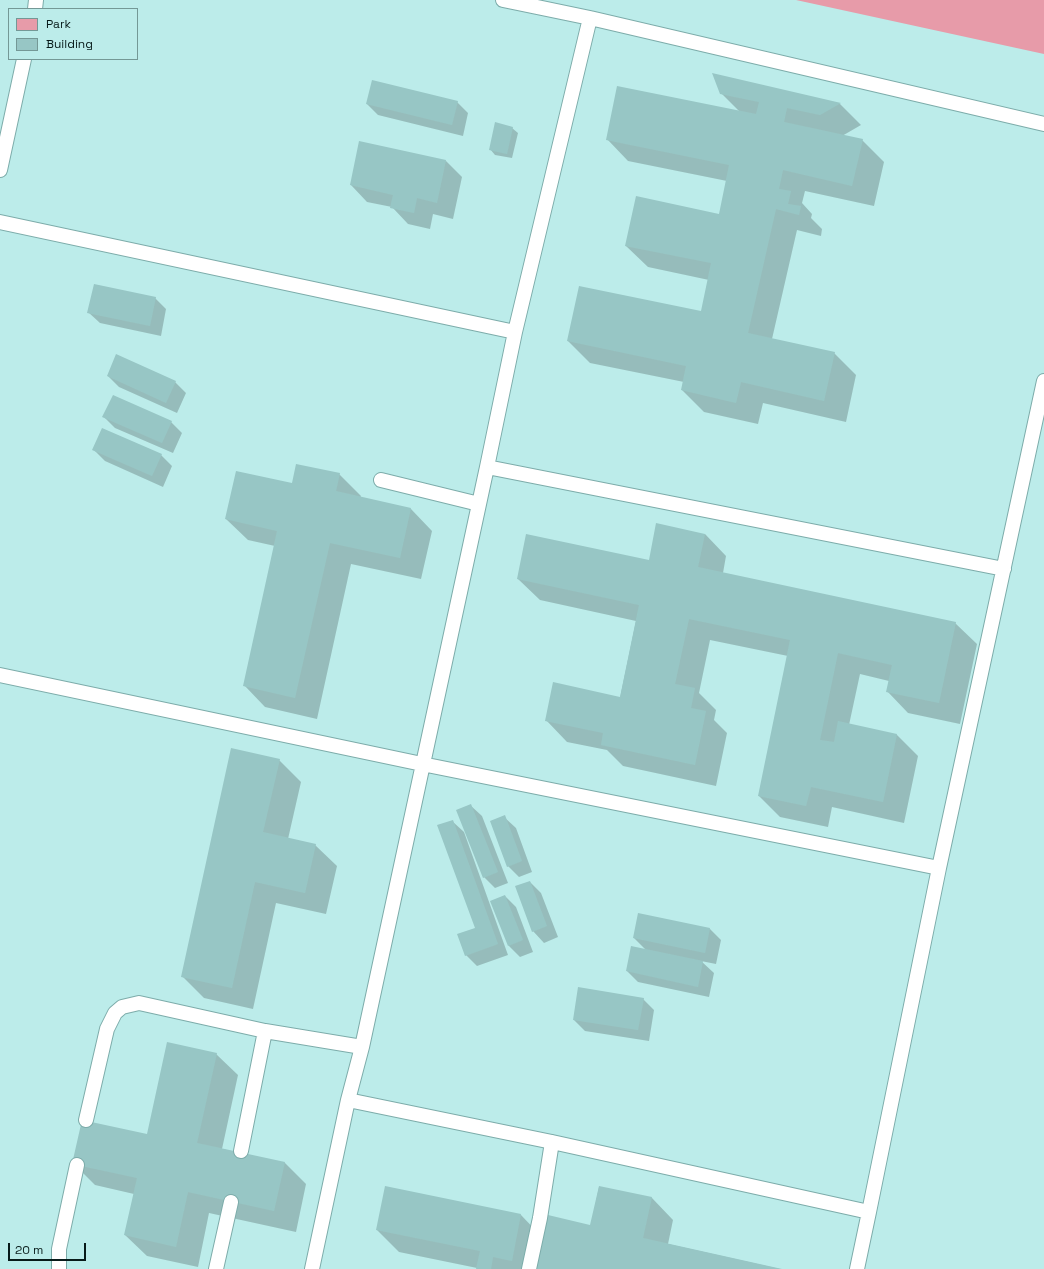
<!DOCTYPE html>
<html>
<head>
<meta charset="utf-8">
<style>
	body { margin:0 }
	#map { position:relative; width:1044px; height:1269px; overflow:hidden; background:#bcecea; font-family:"Space Grotesk",sans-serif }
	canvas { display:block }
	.legend { position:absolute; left:8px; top:8px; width:130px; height:52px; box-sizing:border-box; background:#bcecea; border:1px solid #749896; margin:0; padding:5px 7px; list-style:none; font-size:12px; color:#071a19 }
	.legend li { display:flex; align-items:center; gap:8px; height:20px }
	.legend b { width:20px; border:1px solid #749896 }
	.scale { position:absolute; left:8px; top:1243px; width:78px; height:18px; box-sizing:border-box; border:2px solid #071a19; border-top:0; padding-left:5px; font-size:12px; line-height:14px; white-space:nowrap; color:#071a19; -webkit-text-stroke:3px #bcecea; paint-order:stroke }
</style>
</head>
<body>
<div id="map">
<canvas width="1044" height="1269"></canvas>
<ul class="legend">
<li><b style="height:11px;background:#e79ba9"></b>Park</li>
<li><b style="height:11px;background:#97c6c5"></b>Building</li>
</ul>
<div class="scale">20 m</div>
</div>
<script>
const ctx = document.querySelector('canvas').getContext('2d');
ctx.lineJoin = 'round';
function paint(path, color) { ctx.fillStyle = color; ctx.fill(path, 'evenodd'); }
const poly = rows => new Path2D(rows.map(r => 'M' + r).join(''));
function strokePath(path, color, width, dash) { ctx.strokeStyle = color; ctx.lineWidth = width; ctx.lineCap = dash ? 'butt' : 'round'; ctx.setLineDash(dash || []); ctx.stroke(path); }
const green = poly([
	[796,0,1044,0,1044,54]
]);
const shadow = poly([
	[714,75,840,104,861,125,842,136,862,140,884,162,874,206,805,191,802,203,812,214,811,218,822,229,821,236,797,230,772,339,834,353,856,375,846,422,763,403,758,424,704,412,682,390,684,382,590,363,568,341,702,312,709,280,648,267,626,246,720,215,727,181,628,161,607,139,740,112,721,93],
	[457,102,468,113,463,136,378,115,367,104],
	[512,128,518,133,512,158,495,155,490,149],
	[446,161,462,177,453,219,433,214,430,229,408,224,392,207,367,202,351,185],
	[155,298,166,309,161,336,100,323,88,312],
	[108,376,175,382,186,393,177,413,119,387],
	[104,417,171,422,182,433,173,453,115,428],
	[94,450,161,455,172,466,163,487,105,461],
	[339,474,361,496,360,498,411,509,432,531,421,579,351,564,317,719,265,707,244,685,275,546,248,540,226,519,293,484],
	[705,534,726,556,723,573,955,623,977,644,960,724,908,713,887,691,889,681,860,674,849,725,897,735,918,756,904,823,832,807,828,827,780,817,759,796,788,656,710,640,699,693,716,710,714,720,727,733,716,786,623,766,607,750,567,742,546,720,620,698,636,621,540,600,518,579,649,561],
	[279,760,301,782,288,839,315,845,337,866,326,914,276,903,253,1009,204,998,182,976],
	[470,805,482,816,508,883,495,888,484,877],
	[504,817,516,828,532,872,519,877,508,866],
	[452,821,464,832,508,955,477,966,466,955,476,929],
	[530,882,541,893,558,937,544,943,533,931],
	[505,896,516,907,533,952,520,957,509,946],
	[710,929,721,940,716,964,701,961,714,973,709,997,638,982,627,971,646,950,634,938],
	[643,999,654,1010,649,1041,585,1031,574,1020],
	[216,1054,238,1075,222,1149,285,1163,306,1184,296,1232,209,1213,198,1267,147,1256,125,1235,134,1194,95,1185,74,1164,148,1135],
	[386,1187,521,1215,542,1237,539,1253,591,1226,599,1187,652,1198,673,1220,668,1244,780,1269,477,1269,477,1268,399,1252,377,1230]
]);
const building = poly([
	[712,73,841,103,820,115,787,108,784,122,863,139,852,186,783,170,779,189,791,191,788,204,801,206,799,215,776,209,748,333,835,352,824,401,741,382,736,403,681,390,686,366,567,341,579,286,701,311,711,263,625,246,636,196,719,214,729,165,606,140,617,86,756,114,759,102,720,94],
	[372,80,458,101,452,125,366,104],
	[495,122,513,127,507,154,489,150],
	[359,141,446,160,437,203,417,198,414,213,390,208,393,195,350,185],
	[94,284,156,297,150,326,87,313],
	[116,354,176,381,166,403,107,376],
	[113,395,172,421,162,443,102,417],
	[102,428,162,454,152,476,92,450],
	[296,464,340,473,336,491,411,508,400,558,330,543,295,698,243,686,277,531,225,519,236,471,292,483],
	[656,523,705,534,698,567,956,622,939,703,886,692,892,665,838,653,820,740,834,742,838,721,897,734,883,802,811,787,806,806,758,796,790,640,689,619,675,684,695,688,691,708,706,711,695,765,601,745,603,733,545,721,553,682,620,697,639,605,517,579,526,534,649,560],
	[231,748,280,759,263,832,316,844,305,893,255,882,232,988,181,977],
	[471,804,498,872,483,878,456,810],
	[505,815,522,861,507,867,490,821],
	[453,820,498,944,465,956,457,934,475,928,437,825],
	[530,881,547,926,532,932,515,886],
	[505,895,523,940,508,946,490,901],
	[638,913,710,928,705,953,633,938],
	[631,946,703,961,698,987,626,971],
	[578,987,644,998,638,1030,573,1020],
	[167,1042,217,1053,197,1143,285,1162,274,1211,188,1192,176,1247,124,1235,137,1178,72,1164,82,1120,147,1134],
	[385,1186,521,1214,512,1261,493,1257,491,1269,476,1269,480,1251,376,1230],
	[599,1186,652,1197,643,1238,782,1269,536,1269,548,1215,590,1225]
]);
const lane = poly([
	[503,0,590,18,1044,124],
	[35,9,36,0],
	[590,18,515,332,487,467,1004,569],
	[0,170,24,59],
	[0,222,515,332],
	[381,480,479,504],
	[0,675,422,764,939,868,1044,381],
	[348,1100,552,1142],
	[86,1120,107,1029,115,1013,122,1007,139,1003,265,1031,362,1047],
	[241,1151,265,1031],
	[59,1269,59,1249,77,1165],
	[216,1269,231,1202],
	[312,1269,348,1100,362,1047,487,467],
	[529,1269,540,1218,552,1142,869,1212,939,868],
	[857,1269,869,1212]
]);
paint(green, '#e79ba9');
paint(shadow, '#0003');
paint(building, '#97c6c5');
strokePath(lane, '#7dacaa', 16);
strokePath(lane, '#fff', 14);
</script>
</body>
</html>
